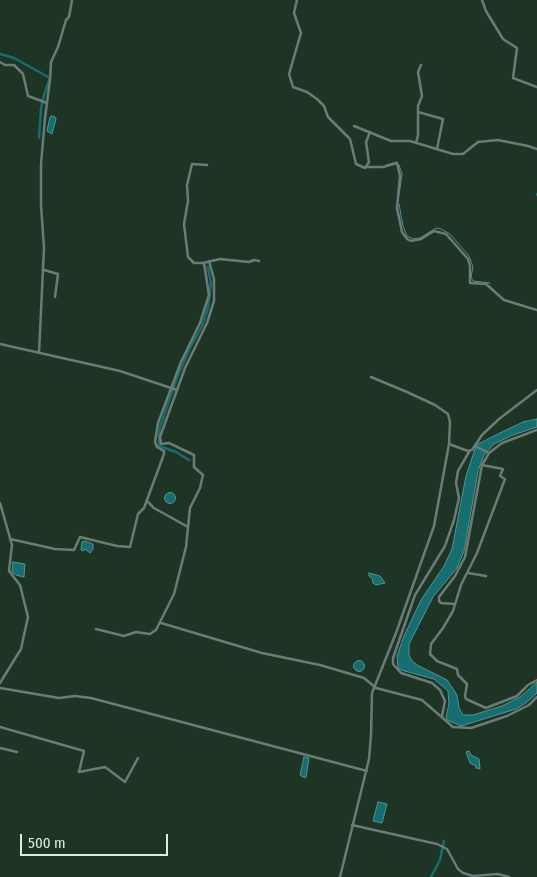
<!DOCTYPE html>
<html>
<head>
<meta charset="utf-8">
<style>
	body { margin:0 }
	#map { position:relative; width:537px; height:877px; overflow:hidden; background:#1e3526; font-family:"Fira Sans Condensed",sans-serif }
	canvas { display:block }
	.scale { position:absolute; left:20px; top:834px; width:148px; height:22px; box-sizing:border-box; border:2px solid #deece2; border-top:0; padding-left:6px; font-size:15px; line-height:18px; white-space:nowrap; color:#deece2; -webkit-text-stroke:4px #1e3526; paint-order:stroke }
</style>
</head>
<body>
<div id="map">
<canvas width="537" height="877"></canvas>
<div class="scale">500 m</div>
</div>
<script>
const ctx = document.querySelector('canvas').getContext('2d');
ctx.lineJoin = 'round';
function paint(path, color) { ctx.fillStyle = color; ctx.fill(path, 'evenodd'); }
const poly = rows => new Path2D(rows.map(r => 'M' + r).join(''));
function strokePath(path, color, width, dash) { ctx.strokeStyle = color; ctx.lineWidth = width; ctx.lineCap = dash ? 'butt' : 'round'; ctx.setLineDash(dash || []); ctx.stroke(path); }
const water = poly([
	[52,116,55,117,56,119,52,134,47,131,50,117,52,116],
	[537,419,537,427,513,435,494,444,484,455,478,471,464,551,457,568,433,597,409,644,409,655,412,661,417,665,447,680,457,695,459,708,463,715,473,715,502,706,520,697,537,682,537,693,526,703,516,709,461,726,447,720,446,717,449,704,448,691,434,679,401,670,398,668,397,656,404,636,421,600,444,566,452,549,466,476,475,449,478,444,502,432,523,422,537,419],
	'164.5 498a5.5 5.5 0 1 1 11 0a5.5 5.5 0 1 1-11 0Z',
	[82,542,85,541,93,544,93,549,90,553,85,549,83,551,81,550,82,542],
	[13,562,25,564,24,577,16,575,12,572,13,562],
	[369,573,380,576,385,583,376,585,373,583,372,578,369,576,369,573],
	'353.5 666a5.5 5.5 0 1 1 11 0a5.5 5.5 0 1 1-11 0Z',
	[469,751,471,755,479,759,480,769,476,768,476,766,470,763,466,752,469,751],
	[304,757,309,758,306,777,305,778,300,775,304,757],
	[378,802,387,804,382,823,373,821,378,802]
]);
const stream = poly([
	[386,165,397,162],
	[399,165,402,174,399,195],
	[399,204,403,226,407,236,413,239,420,238,436,228,441,229,450,234,469,256,473,267,471,277,473,281,490,283]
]);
const canal = poly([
	[0,54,14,58,50,78,44,95,41,109,39,138],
	[537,194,537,195],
	[189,460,176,452,159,446,159,434,160,427,177,378,189,350,202,326,208,308,211,284,208,267],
	[431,877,440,860,444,841]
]);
const minor = poly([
	[297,0,294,13,301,33,289,74,293,87,307,92,317,99,324,106,328,117,350,139,356,164,365,168,369,162,366,142,370,132],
	[482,0,486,11,503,39,517,48,513,78,537,87],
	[0,62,5,65,14,65,23,74,28,96,47,103],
	[418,112,443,119,437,149],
	[354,126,391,141,410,141,453,154,463,154,478,142,498,140,528,146,537,149],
	[416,143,418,135,418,106,422,96,418,72,421,65],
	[367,167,383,167,397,163,400,176,397,208,402,232,407,239,411,241,421,239,434,231,446,234,468,259,470,266,470,283,486,284,504,300,537,310],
	[203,263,220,259,249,262,254,260,259,261],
	[44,270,58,274,55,297],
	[0,344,120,371,177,390],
	[39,353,44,248,41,205,41,164,45,118,50,80,51,62,58,47,66,20,69,17,72,0],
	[371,377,407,392,435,405,448,414,450,422,449,444],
	[475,446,489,453],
	[482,465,503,469,500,476,505,479,477,553,461,585,453,611,443,628,431,644,430,654,437,661,457,669,458,675,467,684,465,696,466,699,486,708,517,696,528,685,537,680],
	[147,501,154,508,188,527],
	[0,503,12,545,9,571,20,585,28,617,21,649,0,683],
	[10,539,55,549,74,550,80,537,117,546,130,547,138,514,144,508,164,454,164,451,157,447,155,442,158,423,181,362,200,323,209,295,204,263,194,263,188,257,184,224,188,201,187,185,192,164,207,165],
	[468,573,486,576],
	[455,604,441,603,439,601,439,597,455,576,465,557,482,465,489,453,502,443,537,430],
	[161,623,262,653,320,665,364,678,376,688,422,700,453,727,471,728,507,716,529,705,537,697],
	[96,629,124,636,136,632,150,634,156,630,174,594,186,547,190,508,200,488,203,475,194,467,194,455,169,443,161,444,160,437,185,368,207,323,214,301,214,279,209,261],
	[0,688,59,698,75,696,91,698,367,771],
	[442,716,445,701,440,690,432,683,401,673,393,664,393,658,415,595,445,546,454,520,459,498,456,483,458,471,469,452],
	[0,727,84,751,79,772,105,767,125,782,138,758],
	[0,748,17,752],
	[352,825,437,844,447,849,458,869,463,873,473,876,498,874,509,877],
	[340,877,369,759,371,735,372,693,396,633,434,526,449,444,468,451,472,450,482,435,499,419,537,390]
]);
paint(water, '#166e70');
strokePath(water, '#529492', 1);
strokePath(stream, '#529492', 1);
strokePath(canal, '#166e70', 2.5);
strokePath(minor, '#6d7b77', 2.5);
</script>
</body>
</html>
